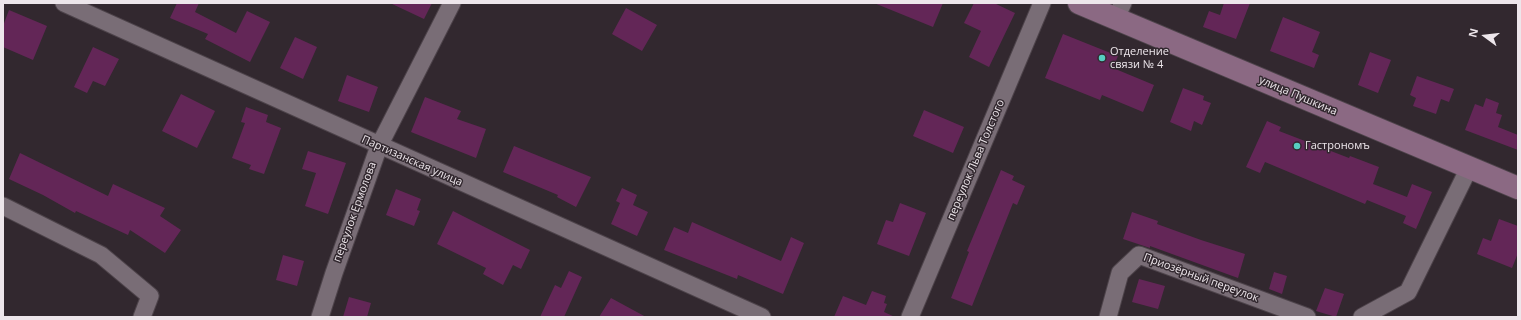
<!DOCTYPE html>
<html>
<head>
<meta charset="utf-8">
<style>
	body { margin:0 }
	#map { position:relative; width:1521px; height:320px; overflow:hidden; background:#32282f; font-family:"Open Sans",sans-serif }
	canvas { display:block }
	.frame { position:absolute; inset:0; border:4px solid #ede6eb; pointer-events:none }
	.north { position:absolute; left:1465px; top:16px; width:40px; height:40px; -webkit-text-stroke:3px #32282f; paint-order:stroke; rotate:285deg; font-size:11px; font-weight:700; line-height:16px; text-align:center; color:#ede6eb }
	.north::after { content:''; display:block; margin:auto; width:14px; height:18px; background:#ede6eb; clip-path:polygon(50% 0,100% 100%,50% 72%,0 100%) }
</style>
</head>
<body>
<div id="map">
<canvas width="1521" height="320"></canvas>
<div class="frame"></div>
<div class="north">N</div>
</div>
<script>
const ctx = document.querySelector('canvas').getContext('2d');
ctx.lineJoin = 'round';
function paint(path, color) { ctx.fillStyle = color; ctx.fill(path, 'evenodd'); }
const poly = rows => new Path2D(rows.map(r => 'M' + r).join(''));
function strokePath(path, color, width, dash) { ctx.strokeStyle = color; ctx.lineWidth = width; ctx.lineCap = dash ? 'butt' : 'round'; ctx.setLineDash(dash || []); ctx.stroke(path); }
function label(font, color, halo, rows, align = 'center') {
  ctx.font = font + ' "Open Sans",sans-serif'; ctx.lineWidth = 3; ctx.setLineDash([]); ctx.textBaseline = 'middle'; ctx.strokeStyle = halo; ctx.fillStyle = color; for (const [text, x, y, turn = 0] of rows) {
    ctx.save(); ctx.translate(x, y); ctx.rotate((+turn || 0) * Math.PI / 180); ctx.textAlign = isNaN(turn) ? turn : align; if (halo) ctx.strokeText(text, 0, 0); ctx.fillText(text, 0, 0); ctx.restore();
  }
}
const building = poly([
	[177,3,199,3,195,12,236,33,247,11,270,22,250,62,205,39,208,34,170,18],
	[390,3,432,3,424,19],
	[874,3,943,3,933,27],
	[974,3,994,3,1015,13,989,67,969,57,981,31,964,23],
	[1224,3,1250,3,1236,39,1203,27,1209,11,1220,15],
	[626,8,657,25,642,51,612,34],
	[9,10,47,26,33,60,3,47,3,26],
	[1283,17,1320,32,1312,52,1319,55,1314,68,1270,51],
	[1063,34,1118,56,1113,68,1154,85,1143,112,1102,95,1100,100,1045,78],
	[295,37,317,47,303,79,280,68],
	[93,47,119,59,105,86,93,81,87,93,74,87],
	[1370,52,1391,60,1378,93,1358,85],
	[347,75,378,87,369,112,338,101],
	[1417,76,1454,89,1449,102,1441,99,1436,114,1413,106,1416,98,1410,95],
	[1183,88,1204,96,1203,100,1211,103,1202,125,1194,121,1191,131,1170,122],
	[181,94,215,111,197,148,162,131],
	[425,97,461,111,457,119,486,129,476,158,411,132],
	[1486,98,1499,103,1496,113,1502,115,1498,127,1518,135,1518,150,1465,130,1475,104,1483,107],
	[246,107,268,115,266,122,281,128,264,174,249,169,251,165,232,158,245,123,241,122],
	[924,110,964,127,953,153,913,136],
	[1267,121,1281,127,1279,131,1349,158,1350,156,1379,167,1373,184,1407,197,1412,184,1432,192,1416,229,1403,223,1406,216,1367,200,1365,204,1265,162,1260,173,1246,167],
	[514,146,591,177,576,207,557,197,558,195,503,172],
	[308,151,346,163,328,214,305,206,316,173,302,169],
	[20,153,108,196,113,184,165,208,160,216,181,230,165,253,130,230,128,235,76,211,75,213,43,195,9,179],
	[1001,170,1014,176,1012,180,1025,186,1017,205,1013,203,972,306,951,298,969,252,967,251],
	[622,188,637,195,633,205,648,212,637,236,611,224,620,203,616,201],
	[396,189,421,199,417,210,420,211,414,226,386,215],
	[900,203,926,213,909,256,877,244,886,220,893,222],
	[453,211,530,250,521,269,513,265,503,285,483,274,486,268,437,244],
	[1132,212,1158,221,1157,224,1201,240,1245,254,1238,278,1150,246,1150,248,1123,239],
	[1499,219,1518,226,1518,253,1512,268,1477,254,1483,238,1491,241],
	[692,222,781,261,791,237,804,243,783,294,738,275,737,279,664,250,674,227,688,233],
	[283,255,304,261,297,286,276,280],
	[569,271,582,277,564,317,540,317,555,285,561,288],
	[1274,272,1287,276,1282,294,1269,289],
	[1139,279,1165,286,1158,309,1132,302],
	[1325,288,1344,294,1336,317,1316,311],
	[872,291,886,296,884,303,887,304,884,312,895,317,834,317,843,296,866,305],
	[349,297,371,303,367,317,343,317],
	[611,298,646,317,599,317]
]);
const street = poly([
	[64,3,762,317],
	[1116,18,1123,3],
	[3,206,101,255,150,296,142,317],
	[320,317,334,273,379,146,452,3],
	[910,317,1042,3],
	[1108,317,1120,273,1139,255,1307,317],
	[1362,317,1408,292,1469,168]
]);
const secondary = poly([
	[1079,3,1518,188]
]);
const markers = [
	[1102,58,4,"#57cec1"],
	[1297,146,4,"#57cec1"]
];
const poiNames = [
	["Отделение",1110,52],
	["связи № 4",1110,65],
	["Гастрономъ",1305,146]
];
const streetNames = [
	["улица Пушкина",1298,96,23],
	["переулок Льва Толстого",976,160,-67],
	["Партизанская улица",412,161,24],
	["переулок Ермолова",355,212,-70],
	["Приозёрный переулок",1201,278,20]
];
paint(building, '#632657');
strokePath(street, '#4d434a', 19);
strokePath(secondary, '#4d434a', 24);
strokePath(street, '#796d76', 17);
strokePath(secondary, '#8b6983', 22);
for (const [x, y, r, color] of markers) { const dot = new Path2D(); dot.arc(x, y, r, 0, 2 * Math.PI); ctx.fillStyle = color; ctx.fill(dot); strokePath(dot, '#32282f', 1.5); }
label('11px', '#ede6eb', '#32282f', poiNames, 'left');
label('11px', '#ede6eb', '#32282f', streetNames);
</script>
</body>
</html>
